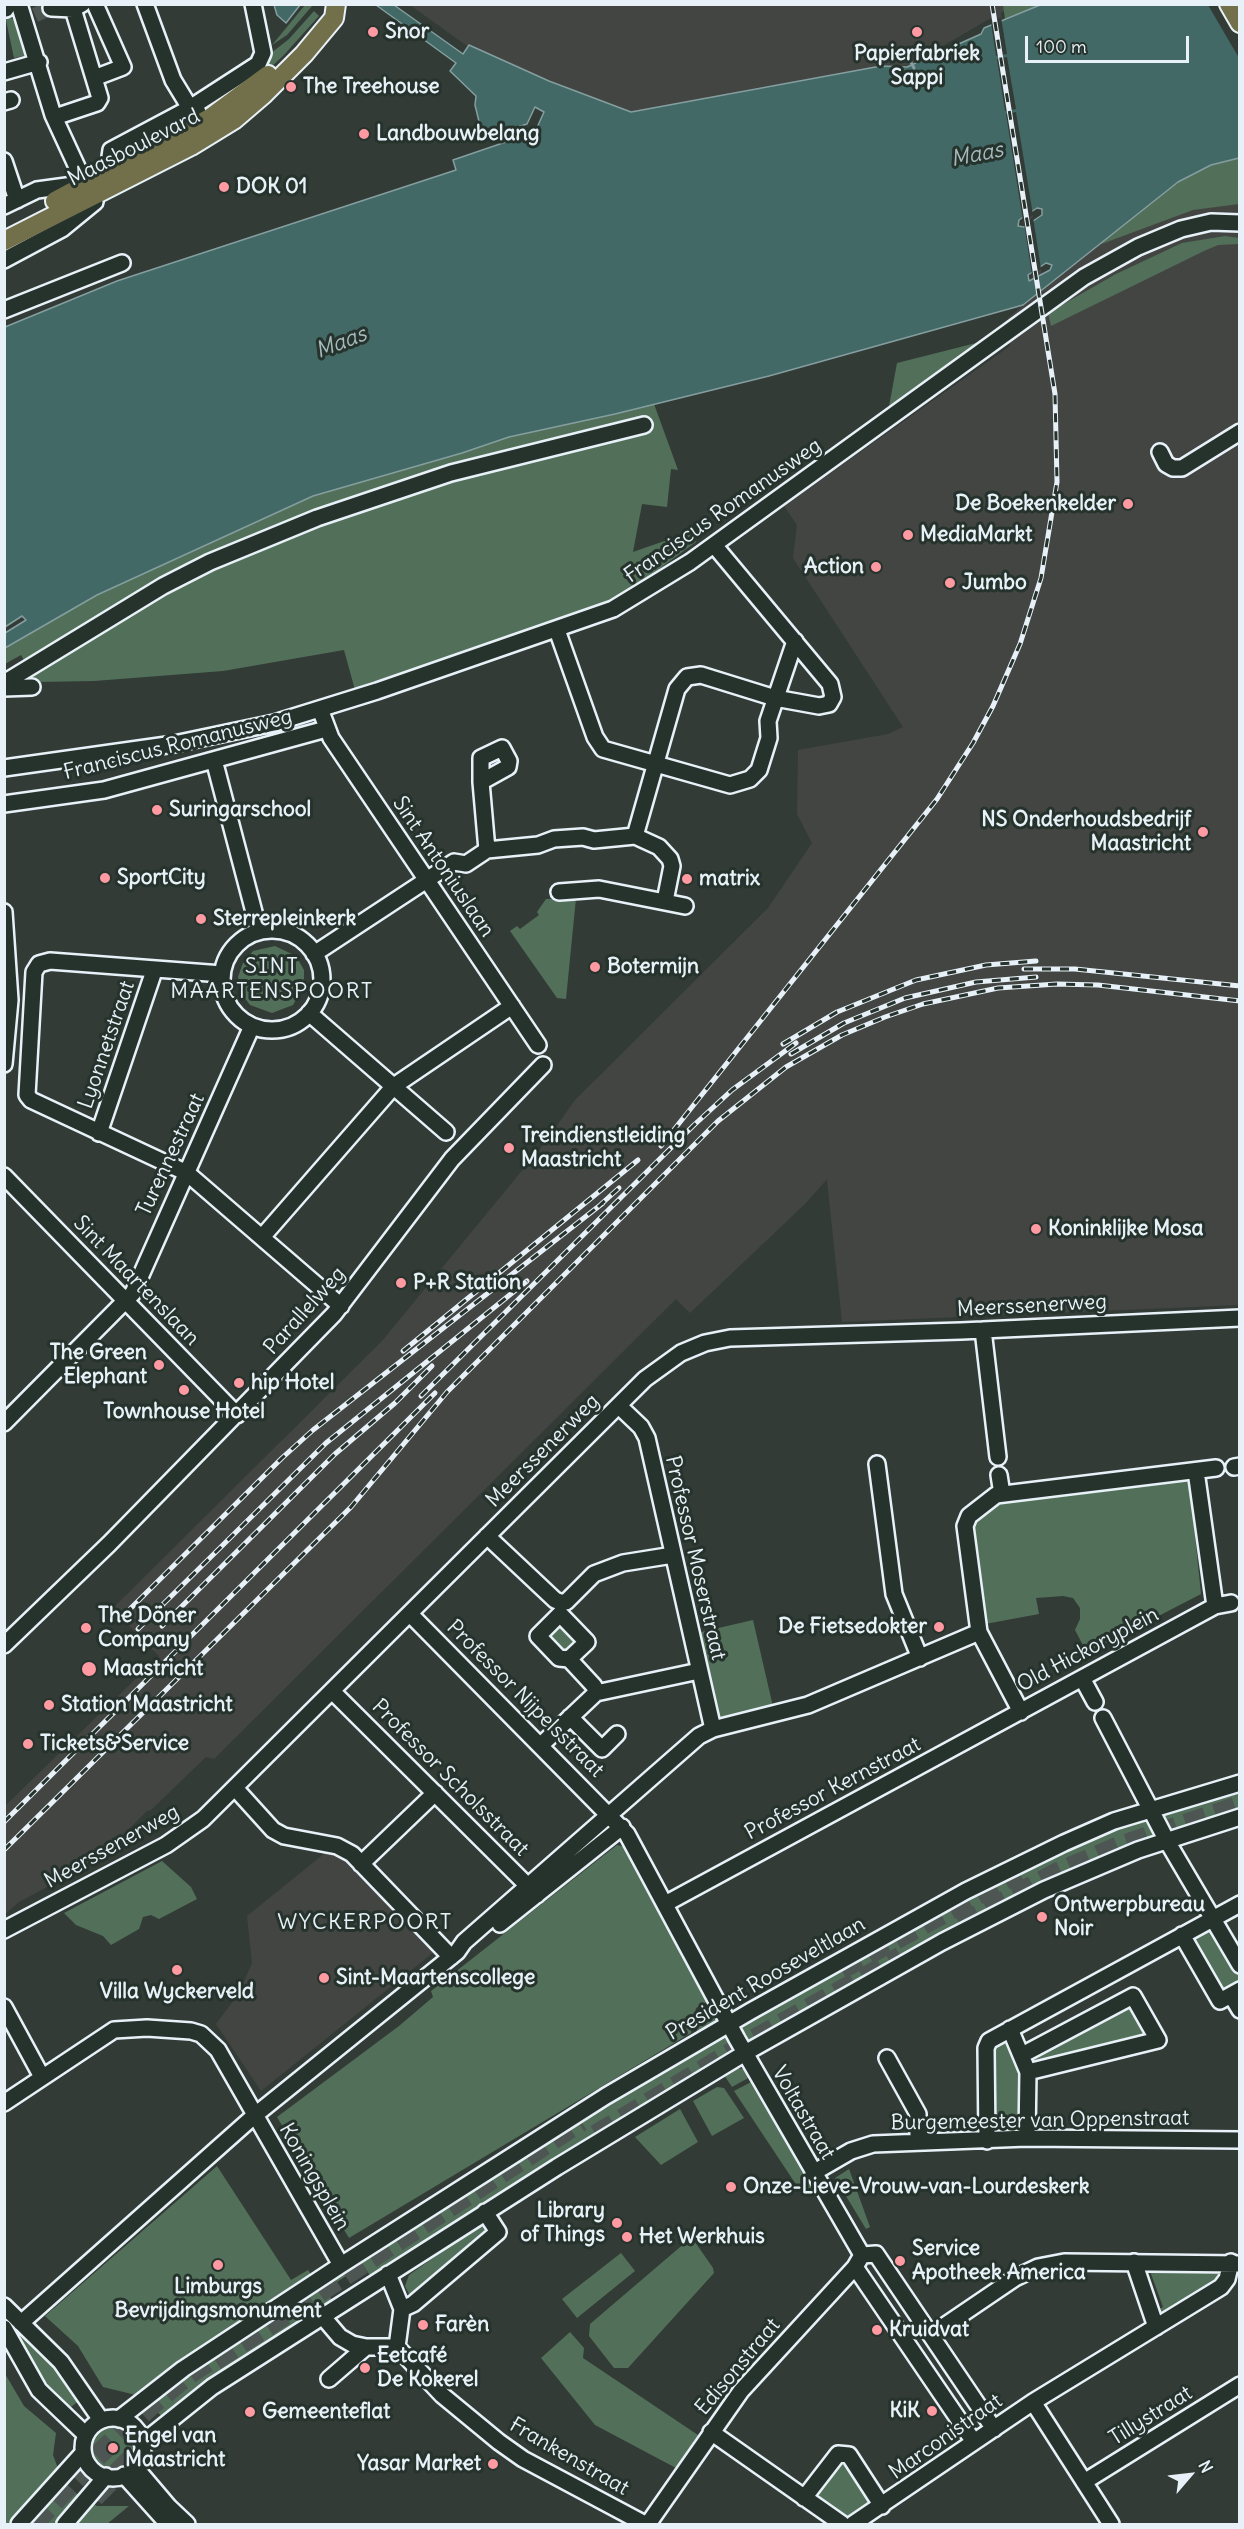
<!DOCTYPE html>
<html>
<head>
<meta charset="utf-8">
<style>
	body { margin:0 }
	#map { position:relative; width:1244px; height:2529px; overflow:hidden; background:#333b37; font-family:Delius,sans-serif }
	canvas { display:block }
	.frame { position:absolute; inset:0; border:6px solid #e8f1f8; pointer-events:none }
	.north { position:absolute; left:1160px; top:2445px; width:60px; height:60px; -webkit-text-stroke:4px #26332d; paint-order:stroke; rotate:62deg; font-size:16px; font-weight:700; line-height:24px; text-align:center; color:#e8f1f8 }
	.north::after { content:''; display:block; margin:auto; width:21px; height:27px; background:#e8f1f8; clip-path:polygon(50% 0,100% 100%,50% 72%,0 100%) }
	.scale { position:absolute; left:1025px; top:36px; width:164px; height:27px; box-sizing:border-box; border:3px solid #e8f1f8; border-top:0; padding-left:8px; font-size:18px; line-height:21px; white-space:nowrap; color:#e8f1f8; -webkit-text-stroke:4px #26332d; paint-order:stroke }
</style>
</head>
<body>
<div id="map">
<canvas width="1244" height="2529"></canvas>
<div class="frame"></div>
<div class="north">N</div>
<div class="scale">100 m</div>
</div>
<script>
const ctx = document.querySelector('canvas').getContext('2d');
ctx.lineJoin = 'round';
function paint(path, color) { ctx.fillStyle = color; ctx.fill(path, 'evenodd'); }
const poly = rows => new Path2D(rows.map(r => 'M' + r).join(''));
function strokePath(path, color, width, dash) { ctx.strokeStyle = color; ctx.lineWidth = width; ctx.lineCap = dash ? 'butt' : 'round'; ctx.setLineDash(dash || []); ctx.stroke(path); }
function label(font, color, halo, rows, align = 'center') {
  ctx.font = font + ' Delius,sans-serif'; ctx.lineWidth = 6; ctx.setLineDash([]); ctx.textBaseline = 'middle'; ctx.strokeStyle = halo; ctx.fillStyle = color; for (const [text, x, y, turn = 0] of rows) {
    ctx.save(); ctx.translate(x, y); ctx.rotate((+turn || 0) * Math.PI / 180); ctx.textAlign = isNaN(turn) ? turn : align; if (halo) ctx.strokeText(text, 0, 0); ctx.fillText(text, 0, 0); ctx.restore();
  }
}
const built = poly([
	[410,5,1013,5,1001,13,1044,287,1096,246,1239,186,1239,1305,842,1322,827,1180,829,1177,805,1204,690,1313,676,1299,214,1759,206,1757,151,1810,147,1811,122,1836,122,1847,19,1902,5,1914,5,1806,159,1656,112,1609,382,1341,543,1145,575,1100,768,908,812,843,797,814,798,750,888,734,903,727,793,558,797,525,784,506,1010,346,1008,318,1035,295,991,18,910,65,755,88,634,115,467,46],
	[325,1853,344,1857,434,1952,261,2091,216,2024,239,1993,252,1963,247,1916]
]);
const green = poly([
	[305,5,313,5,287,35,272,45],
	[1003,5,1040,5,1001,21,1005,19],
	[4,11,23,29,32,54,14,58],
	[314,11,319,16,283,56,256,81,210,108,211,100,289,39],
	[1239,158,1239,204,1193,210,1096,246,1178,182,1211,165],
	[1225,236,1239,238,1239,244,1218,245,1204,251,1051,326,1048,313,1116,274,1182,243],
	[988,340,888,412,897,363],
	[654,404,678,470,671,469,667,507,642,504,633,552,690,532,696,542,659,569,661,574,643,585,556,624,355,690,344,650,223,671,94,681,37,682,21,655,5,664,5,648,97,595,313,496,462,453,509,437],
	[576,898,566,999,557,998,510,931,517,926,520,929,539,915,537,912,546,899],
	[275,946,296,956,304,970,304,985,293,1005,272,1013,250,1005,241,993,238,977,243,963,253,951],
	[1189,1477,1201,1594,1087,1653,1075,1630,1080,1619,1080,1608,1073,1598,1063,1596,1036,1598,1039,1614,985,1624,971,1527,996,1502],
	[560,1620,578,1639,562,1655,544,1636],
	[753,1620,774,1711,717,1724,697,1633],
	[1239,1786,1239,1814,1046,1884,373,2280,363,2265,326,2289,335,2306,165,2420,147,2401,608,2099,912,1924,1096,1834],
	[617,1845,625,1847,710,2000,696,2008,691,2033,349,2238,277,2117,399,2026,433,1997,431,1991],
	[162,1861,191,1887,197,1899,159,1919,151,1915,143,1917,139,1929,111,1945,103,1936,76,1925,64,1913],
	[1211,1921,1239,1969,1239,1989,1221,1999,1185,1936],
	[1134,2001,1153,2038,1033,2068,1030,2056],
	[712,2005,715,2020,700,2036,697,2031,699,2011],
	[1011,2038,1024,2075,1021,2122,991,2122,990,2062,994,2047],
	[732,2067,743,2069,750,2077,732,2087,722,2072],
	[753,2081,813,2188,803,2195,734,2091],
	[717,2087,724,2088,744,2118,712,2136,693,2101],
	[680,2109,698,2142,661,2165,635,2137],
	[217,2166,291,2280,308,2270,314,2279,140,2396,103,2387,78,2346,45,2316],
	[849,2169,870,2227,866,2229,835,2178],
	[483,2223,488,2231,416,2291,412,2300,405,2286,409,2275],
	[686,2242,695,2242,713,2268,714,2273,628,2368,614,2368,589,2336,590,2324],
	[621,2253,635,2271,577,2318,562,2299],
	[1141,2266,1226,2266,1221,2280,1159,2320,1156,2311,1163,2307,1150,2271,1142,2273],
	[4,2311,56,2363,81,2399,66,2411,52,2398,5,2321],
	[570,2332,584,2348,583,2358,698,2435,676,2468,595,2425,541,2358],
	[4,2372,24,2406,56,2433,53,2455,59,2471,14,2524,5,2524],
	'93 2448a20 20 0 1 1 40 0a20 20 0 1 1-40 0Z',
	[847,2461,874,2502,849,2520,813,2496,840,2463],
	[62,2480,78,2495,97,2506,129,2506,107,2524,24,2524]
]);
const water = poly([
	[274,5,274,4,300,5,286,23,277,15,274,5],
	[376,5,394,5,463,54,469,45,549,81,631,112,881,66,907,67,981,34,984,28,1040,5,1239,5,1239,158,1211,165,1178,182,1023,305,769,376,615,414,509,437,462,453,313,496,97,595,5,648,5,633,26,620,22,616,5,627,5,327,117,281,456,170,453,160,535,132,544,112,535,107,527,124,483,138,475,105,476,96,450,71,456,63,376,5],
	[1037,208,1042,209,1042,215,1024,227,1018,226,1019,220,1037,208],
	[1046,263,1052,265,1050,270,1029,281,1028,275,1046,263]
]);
const pier = poly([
	[1208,5,1239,5,1239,58],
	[1001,17,1007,54,996,56,991,22],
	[1007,57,1016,109,1005,111,997,59],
	[1016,112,1033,215,1023,221,1006,114],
	[1033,217,1041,269,1032,275,1024,223]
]);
const stream = poly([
	[908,57,914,68]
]);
const minorTunnel = poly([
	[35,15,51,8]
]);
const highwayTunnel = poly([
	[960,1925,1057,1873,1118,1847,1240,1806],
	[841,1969,1019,1872],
	[596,2135,746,2044,901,1957],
	[215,2360,581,2121],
	[94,2497,160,2430],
	[33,2524,95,2458,150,2406,185,2377,224,2350]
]);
const minor = poly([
	[19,4,53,115,90,195],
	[145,4,173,80,190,108,198,112],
	[4,8,6,9],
	[51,8,73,9],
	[4,72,39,62],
	[94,78,123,67,95,4],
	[4,102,11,100],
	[55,117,97,103,100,98,73,9,82,4],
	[4,161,17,200],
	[108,171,111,150,190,108,258,64,263,53,253,4],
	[4,206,37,190,81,184],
	[4,260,62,229,95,202],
	[4,310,122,263],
	[1160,452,1166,464,1173,468,1182,468,1240,432],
	[557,630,595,737,603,749,730,785,750,779,759,770,769,738,768,721,795,641],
	[4,683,163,586,210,562,317,518,451,473,644,425],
	[4,688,32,687],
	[320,709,331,738,538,1045],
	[214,760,259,931],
	[4,768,174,744,274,723,377,691,613,609,690,562,1084,277,1138,247,1181,229,1211,222,1240,223],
	[481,782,481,758,502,748,509,761,508,767,481,782,487,850],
	[4,804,104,790,326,729],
	[635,836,677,689,687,677,701,675,775,698,819,706,829,704,833,697,830,684,714,545],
	[559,892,599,889,685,906],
	[4,912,10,1000,4,1064],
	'222 980a50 50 0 1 1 100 0a50 50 0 1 1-100 0Z',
	[314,954,454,862,466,864,487,850,538,845,554,839,583,837,594,840,635,836,659,847,670,859,672,866,665,901],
	[222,974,50,961,39,964,34,972,27,1095,31,1100,187,1173,341,1306],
	[309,1013,446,1132],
	[99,1133,154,971],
	[4,1176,237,1415],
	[263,1236,394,1086,512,1006],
	[983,1330,998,1457],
	[619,1406,641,1427,647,1438,713,1729],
	[4,1423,133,1293,252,1026],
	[877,1464,894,1594,920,1658],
	[1234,1467,1240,1466],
	[1196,1471,1215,1606],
	[999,1475,1002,1494],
	[487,1536,555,1600,560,1602,566,1602,594,1574,623,1563,673,1555],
	[410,1614,627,1834,737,2039,862,2255],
	[4,1645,109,1544,334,1314,452,1159,543,1065],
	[569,1659,587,1642,560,1614,538,1636,559,1658,569,1659,594,1686,596,1693],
	[1082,1678,1095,1702],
	[333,1692,537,1895],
	[596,1693,699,1671],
	[1021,1712,979,1632,965,1526,969,1516,996,1495,1216,1468],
	[570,1717,602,1749,617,1734],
	[1103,1718,1167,1841,1240,1965],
	[541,1745,596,1693],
	[235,1788,273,1830,284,1836,337,1846,352,1854,451,1957],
	[361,1864,435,1793],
	[665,1904,1215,1606,1231,1603],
	[500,1924,622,1827],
	[4,1930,166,1845,203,1819,645,1379,681,1353,705,1343,730,1338,961,1331,1240,1318],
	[1182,1935,1220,2001,1240,1990],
	[1231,1995,1240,2010],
	[4,2007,42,2077],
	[1010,2029,1028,2072,1027,2138],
	[1022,2055,1133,1996,1158,2040,1028,2072],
	[887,2058,918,2114,918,2142],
	[4,2103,114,2030,147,2028,191,2031,201,2034,218,2050,341,2265],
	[987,2141,986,2048,989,2041,1240,1904],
	[813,2173,851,2151,873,2144,1027,2138,1240,2140],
	[1134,2262,1156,2327],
	[855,2267,974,2442],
	[388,2274,402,2309,397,2347],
	[4,2306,61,2362,101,2420],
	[402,2309,413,2304,498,2232,485,2212],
	[323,2317,340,2337,352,2344,366,2347,397,2347,442,2395,499,2442,523,2459,645,2524],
	[21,2323,254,2116,457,1952,464,1942,699,1736,713,1729,808,1705,979,1632],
	[4,2328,39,2390,86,2435],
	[931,2335,1015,2278,1038,2267,1064,2262,1240,2264],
	[329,2379,366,2347],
	[1033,2402,1111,2524],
	'83 2448a30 30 0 1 1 60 0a30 30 0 1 1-60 0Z',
	[119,2419,183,2369,341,2265,606,2096,751,2011,966,1891,1064,1843,1114,1821,1240,1783],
	[711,2432,842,2524],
	[142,2443,212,2387,557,2167,745,2053,942,1942,1044,1890,1138,1850,1240,1817],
	[135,2467,169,2507,187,2524],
	[124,2475,168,2524],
	[1084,2482,1240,2385],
	[804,2498,838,2454,849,2455,882,2506],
	[19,2524,83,2453],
	[65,2524,106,2476],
	[648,2524,741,2391,855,2267,862,2255,876,2254,994,2429],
	[853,2524,1033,2402,1221,2287,1227,2279,1231,2262]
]);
const major = poly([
	[1229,4,1240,23],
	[55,201,210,118,268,75],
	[4,241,191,146,235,119,263,95,304,54,334,18,336,4]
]);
const rail = poly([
	[1024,969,1075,969,1240,986],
	[783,1044,837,1012,916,980,986,965,1036,961],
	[791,1054,844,1023,905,998,976,982,1036,977],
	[661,1146,937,799,973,743,993,706,1020,644,1041,578,1057,482,1055,394,992,4],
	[598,1207,619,1188],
	[403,1351,638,1160],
	[421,1396,693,1126,732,1090,796,1043],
	[125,1614,282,1458,313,1430,603,1203],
	[162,1626,335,1454,395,1403,432,1366],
	[138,1629,326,1443,527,1281],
	[4,1822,435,1393],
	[4,1850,351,1507,447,1392,718,1121,786,1067,842,1035,885,1017,923,1004,998,988,1057,984,1098,985,1240,1001]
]);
const markers = [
	[373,32,6,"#ff9aa2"],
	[917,32,6,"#ff9aa2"],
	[291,87,6,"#ff9aa2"],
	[364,134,6,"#ff9aa2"],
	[224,187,6,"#ff9aa2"],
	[1128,504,6,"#ff9aa2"],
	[908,535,6,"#ff9aa2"],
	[876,567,6,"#ff9aa2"],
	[950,583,6,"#ff9aa2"],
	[157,810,6,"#ff9aa2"],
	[1203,832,6,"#ff9aa2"],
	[105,878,6,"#ff9aa2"],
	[687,879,6,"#ff9aa2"],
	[201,919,6,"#ff9aa2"],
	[595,967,6,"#ff9aa2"],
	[509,1148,6,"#ff9aa2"],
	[1036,1229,6,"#ff9aa2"],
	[401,1283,6,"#ff9aa2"],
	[159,1365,6,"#ff9aa2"],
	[239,1383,6,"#ff9aa2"],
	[184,1390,6,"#ff9aa2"],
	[939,1627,6,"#ff9aa2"],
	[86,1628,6,"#ff9aa2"],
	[89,1669,8,"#ff9aa2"],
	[49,1705,6,"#ff9aa2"],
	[28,1744,6,"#ff9aa2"],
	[1042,1917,6,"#ff9aa2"],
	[177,1970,6,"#ff9aa2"],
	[324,1978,6,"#ff9aa2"],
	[731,2187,6,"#ff9aa2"],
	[617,2223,6,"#ff9aa2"],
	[627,2237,6,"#ff9aa2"],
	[900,2261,6,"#ff9aa2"],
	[218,2265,6,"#ff9aa2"],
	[423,2325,6,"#ff9aa2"],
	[877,2330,6,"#ff9aa2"],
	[365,2368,6,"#ff9aa2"],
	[932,2411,6,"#ff9aa2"],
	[250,2412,6,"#ff9aa2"],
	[113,2448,6,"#ff9aa2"],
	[493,2464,6,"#ff9aa2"]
];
const poiNames = [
	["Snor",385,32],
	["Papierfabriek",917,54,"center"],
	["Sappi",917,78,"center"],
	["The Treehouse",303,87],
	["Landbouwbelang",376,134],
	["DOK 01",236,187],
	["De Boekenkelder",1116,504,"right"],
	["MediaMarkt",920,535],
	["Action",864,567,"right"],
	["Jumbo",962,583],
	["Suringarschool",169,810],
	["NS Onderhoudsbedrijf",1191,820,"right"],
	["Maastricht",1191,844,"right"],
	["SportCity",117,878],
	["matrix",699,879],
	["Sterrepleinkerk",213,919],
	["Botermijn",607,967],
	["Treindienstleiding",521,1136],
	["Maastricht",521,1160],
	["Koninklijke Mosa",1048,1229],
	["P+R Station",413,1283],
	["The Green",147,1353,"right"],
	["Elephant",147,1377,"right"],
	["hip Hotel",251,1383],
	["Townhouse Hotel",184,1412,"center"],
	["The Döner",98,1616],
	["Company",98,1640],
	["De Fietsedokter",927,1627,"right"],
	["Maastricht",103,1669],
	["Station Maastricht",61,1705],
	["Tickets&Service",40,1744],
	["Ontwerpbureau",1054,1905],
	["Noir",1054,1929],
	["Sint-Maartenscollege",336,1978],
	["Villa Wyckerveld",177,1992,"center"],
	["Onze-Lieve-Vrouw-van-Lourdeskerk",743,2187],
	["Library",605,2211,"right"],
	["of Things",605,2235,"right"],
	["Het Werkhuis",639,2237],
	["Service",912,2249],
	["Apotheek America",912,2273],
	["Limburgs",218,2287,"center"],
	["Bevrijdingsmonument",218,2311,"center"],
	["Farèn",435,2325],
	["Kruidvat",889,2330],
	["Eetcafé",377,2356],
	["De Kokerel",377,2380],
	["KiK",920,2411,"right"],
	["Gemeenteflat",262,2412],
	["Engel van",125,2436],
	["Maastricht",125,2460],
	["Yasar Market",481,2464,"right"]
];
const streetNames = [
	["Maasboulevard",134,148,-27],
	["Franciscus Romanusweg",723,511,-35],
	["Franciscus Romanusweg",178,745,-14],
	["Sint Antoniuslaan",443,867,56],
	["Lyonnetstraat",107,1045,-71],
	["Turennestraat",171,1155,-65],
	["Sint Maartenslaan",136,1281,46],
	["Meerssenerweg",1032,1306,-3],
	["Parallelweg",305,1311,-48],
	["Meerssenerweg",543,1451,-45],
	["Professor Moserstraat",695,1558,77],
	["Old Hickoryplein",1088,1650,-28],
	["Professor Nijpelsstraat",525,1699,45],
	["Professor Scholsstraat",450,1778,45],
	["Professor Kernstraat",833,1789,-28],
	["Meerssenerweg",112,1847,-29],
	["President Rooseveltlaan",766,1979,-30],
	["Voltastraat",803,2113,60],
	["Burgemeester van Oppenstraat",1040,2121,-1],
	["Koningsplein",314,2177,60],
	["Edisonstraat",738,2367,-50],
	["Tillystraat",1151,2416,-32],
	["Marconistraat",946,2437,-35],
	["Frankenstraat",569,2457,30]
];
const waterNames = [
	["Maas",977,155,-11],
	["Maas",341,343,-21]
];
const neighbourhoodNames = [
	["SINT",272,967],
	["MAARTENSPOORT",272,992],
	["WYCKERPOORT",365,1923]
];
paint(built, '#434543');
paint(green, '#527059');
paint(water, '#436966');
strokePath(water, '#859fa0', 1.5);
paint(pier, '#333b37');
strokePath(stream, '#859fa0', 3);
strokePath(minorTunnel, '#4e5654', 15, [15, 8]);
strokePath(highwayTunnel, '#4e5654', 21, [21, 10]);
strokePath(minor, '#e8f1f8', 20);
strokePath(major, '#e8f1f8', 22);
strokePath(minor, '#26332d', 15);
strokePath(major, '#71704a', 18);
strokePath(rail, '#e8f1f8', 5);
strokePath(rail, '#26332d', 3, [9]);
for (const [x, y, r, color] of markers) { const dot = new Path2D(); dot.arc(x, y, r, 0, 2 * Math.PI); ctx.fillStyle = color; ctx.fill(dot); strokePath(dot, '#26332d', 2); }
label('bold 21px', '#e8f1f8', '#26332d', poiNames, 'left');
label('21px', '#e8f1f8', '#26332d', streetNames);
label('italic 22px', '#a6bbbe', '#26332d', waterNames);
ctx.letterSpacing = '1.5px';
label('22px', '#e8f1f8', '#26332d', neighbourhoodNames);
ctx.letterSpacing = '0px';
</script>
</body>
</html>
